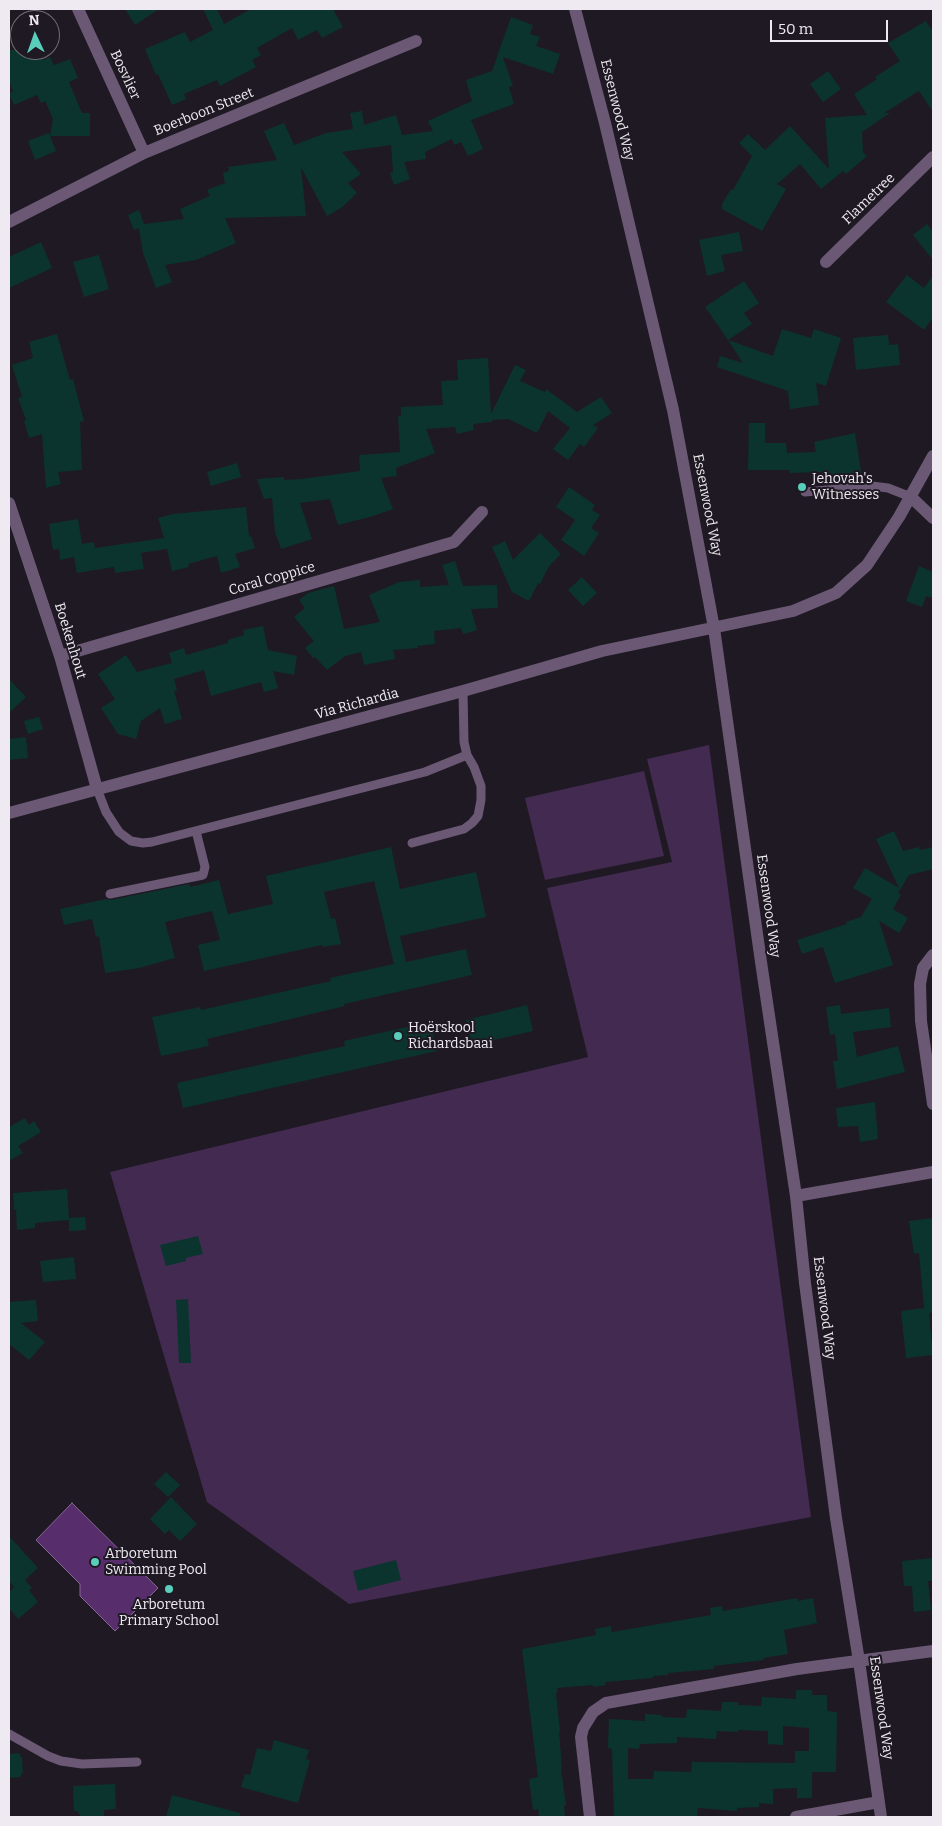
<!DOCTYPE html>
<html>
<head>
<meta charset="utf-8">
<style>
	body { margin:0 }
	#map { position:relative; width:942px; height:1826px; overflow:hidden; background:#1f1923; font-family:Bitter,serif }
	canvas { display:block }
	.frame { position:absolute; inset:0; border:10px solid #efeaf1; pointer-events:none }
	.north { position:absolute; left:10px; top:10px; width:50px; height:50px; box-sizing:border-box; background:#1f1923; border:1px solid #726d75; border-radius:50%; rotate:357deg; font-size:14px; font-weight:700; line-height:20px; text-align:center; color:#efeaf1 }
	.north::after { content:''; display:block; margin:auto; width:18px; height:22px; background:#5acebc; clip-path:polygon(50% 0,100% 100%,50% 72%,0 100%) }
	.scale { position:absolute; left:770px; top:20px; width:118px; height:22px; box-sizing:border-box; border:2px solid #efeaf1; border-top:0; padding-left:6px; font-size:15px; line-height:18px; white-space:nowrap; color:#efeaf1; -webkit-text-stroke:4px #1f1923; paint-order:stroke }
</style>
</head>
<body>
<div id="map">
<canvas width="942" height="1826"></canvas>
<div class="frame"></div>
<div class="north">N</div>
<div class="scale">50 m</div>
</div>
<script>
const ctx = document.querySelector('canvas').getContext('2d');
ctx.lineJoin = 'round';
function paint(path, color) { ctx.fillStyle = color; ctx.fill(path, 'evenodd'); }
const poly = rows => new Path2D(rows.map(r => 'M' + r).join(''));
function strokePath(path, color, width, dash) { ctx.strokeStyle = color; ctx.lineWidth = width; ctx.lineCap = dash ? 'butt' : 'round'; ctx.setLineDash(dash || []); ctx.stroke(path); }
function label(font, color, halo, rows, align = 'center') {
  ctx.font = font + ' Bitter,serif'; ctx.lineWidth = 4; ctx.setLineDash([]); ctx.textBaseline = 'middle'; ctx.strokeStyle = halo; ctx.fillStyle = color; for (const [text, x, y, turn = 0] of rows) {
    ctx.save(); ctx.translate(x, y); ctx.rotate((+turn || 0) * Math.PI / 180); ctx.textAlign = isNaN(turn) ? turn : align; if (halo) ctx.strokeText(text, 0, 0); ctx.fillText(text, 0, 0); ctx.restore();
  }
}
const green = poly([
	[709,745,811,1517,349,1604,207,1502,110,1172,588,1057,547,888,672,862,647,759],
	[644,771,664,856,545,880,525,798]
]);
const water = poly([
	[72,1503,158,1588,115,1631,80,1596,80,1584,36,1540,72,1503]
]);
const building = poly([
	[125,9,159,9,135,25],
	[203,9,217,9,224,24,251,9,333,9,343,27,322,38,317,30,298,40,292,28,257,48,261,55,252,60,256,67,220,86,217,80,184,94,186,99,172,105,158,74,156,75,145,49,185,32,190,42,213,30],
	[511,17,533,25,530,34,540,37,536,46,560,54,553,74,503,57,513,86,509,87,514,104,471,120,483,149,468,156,461,142,454,145,452,139,425,152,426,159,404,162,410,179,394,185,390,173,393,172,391,145,342,152,361,174,348,183,357,193,341,208,327,216,301,167,306,216,225,218,236,243,196,260,165,265,172,282,156,288,143,253,139,228,134,230,128,215,139,210,144,224,184,219,180,209,210,196,207,190,225,183,223,173,229,171,228,167,277,160,264,131,284,123,294,145,326,133,353,129,350,113,362,111,364,125,396,115,402,135,433,131,428,121,472,101,466,80,492,71],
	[926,21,933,32,933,112,919,91,884,113,890,113,862,132,863,152,867,156,846,174,843,171,821,189,800,164,777,184,786,189,762,231,722,209,722,204,731,189,733,190,752,156,739,143,748,134,765,150,790,126,829,169,825,118,867,115,854,94,877,79,875,77,900,61,888,43],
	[9,50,42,50,43,60,50,57,54,65,70,59,78,78,69,82,82,113,90,113,90,136,50,136,53,119,45,101,41,103,37,95,14,105,9,94,13,91,9,80],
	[828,71,841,89,823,102,810,84],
	[49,133,56,151,35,160,28,141],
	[927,224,933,232,933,260,913,235],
	[739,232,743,251,721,255,725,271,707,276,699,240],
	[41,242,52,268,9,288,9,257],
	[99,255,109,289,84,297,73,262],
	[907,275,924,288,933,275,933,317,924,330,886,302],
	[744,281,759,303,744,313,752,324,728,340,705,307],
	[782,329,811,338,814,329,841,338,826,386,816,383,819,405,790,409,788,391,717,367,720,356,743,363,728,340,773,356],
	[57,334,70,380,73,379,84,421,80,422,82,470,58,472,61,484,46,488,42,434,29,438,24,421,26,420,18,398,22,397,12,365,33,358,29,342],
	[888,335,889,345,898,344,900,365,856,370,853,338],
	[488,358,491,414,515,365,526,370,520,381,545,392,546,389,577,412,601,397,612,413,593,425,598,428,584,447,580,444,568,460,553,449,570,428,548,411,537,433,508,419,492,420,492,422,473,424,474,430,457,434,455,427,426,429,435,453,396,468,397,476,381,478,393,509,370,517,338,525,330,499,300,503,312,539,281,549,275,532,272,498,264,499,257,479,284,477,284,480,302,479,360,471,359,455,400,452,398,416,401,416,401,407,443,405,441,381,458,380,457,360],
	[749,423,765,423,765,443,786,443,787,453,816,452,814,442,855,433,862,477,824,484,821,472,790,473,790,470,748,470],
	[237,463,241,477,211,486,207,472],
	[569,487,595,505,592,510,600,515,591,528,599,533,584,556,561,540,575,520,556,507],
	[246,507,249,537,251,536,255,548,235,554,240,567,221,573,217,556,188,564,189,567,172,571,167,549,141,553,144,569,115,573,114,567,77,573,74,557,60,560,59,549,53,550,49,524,78,519,82,544,94,542,95,548,164,538,158,518,173,514],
	[540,533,561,554,549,566,540,584,538,583,529,601,512,592,492,547,505,541,513,560],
	[455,561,463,586,497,585,498,608,471,609,477,630,463,634,461,628,434,631,435,644,417,646,418,648,393,650,395,659,364,665,361,652,345,656,327,670,315,657,313,658,305,648,314,641,294,617,305,608,299,600,308,593,334,586,344,629,380,622,369,595,399,582,420,580,420,587,449,585,442,565],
	[919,566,933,572,933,598,926,596,922,607,906,601],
	[582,577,597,593,583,606,568,590],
	[263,626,268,650,297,656,294,675,273,671,278,688,264,692,261,682,211,696,204,670,174,679,177,690,174,691,182,719,165,724,160,708,141,721,136,739,118,734,101,708,115,699,98,674,126,655,137,672,172,663,169,653,184,648,186,655,228,643,228,640,244,635,243,630],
	[9,679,26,697,9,713],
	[39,717,43,729,28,734,24,721],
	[26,737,28,758,9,760,9,739],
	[894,831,903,851,919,847,919,850,933,847,933,869,909,875,898,893,901,895,893,909,908,918,899,933,879,921,893,965,835,983,823,947,802,954,797,940,847,924,846,922,861,917,872,899,853,888,865,868,899,888,876,839],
	[391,847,400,889,476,872,486,917,400,936,406,962,466,949,472,975,344,1004,345,1006,207,1039,209,1046,161,1056,152,1017,200,1007,201,1010,331,981,330,978,394,964,374,881,324,892,331,919,335,918,341,944,323,947,322,945,204,971,198,945,220,940,212,911,165,922,175,958,139,968,105,973,99,936,96,937,92,919,64,925,60,909,106,899,111,900,189,884,190,887,219,880,228,914,273,904,266,876],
	[527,1005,533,1031,472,1045,466,1020],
	[840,1005,841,1014,889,1008,891,1027,853,1032,857,1057,898,1046,905,1072,837,1089,833,1061,838,1061,835,1034,830,1035,826,1007],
	[430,1022,437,1051,183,1108,177,1083,345,1046,344,1041],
	[875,1102,878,1139,860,1142,858,1126,838,1127,836,1108],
	[25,1118,29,1125,34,1121,41,1132,18,1146,23,1153,9,1161,9,1127],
	[67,1189,69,1218,85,1217,86,1230,69,1231,69,1220,35,1223,35,1228,17,1230,16,1210,14,1210,13,1193],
	[933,1218,933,1312,929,1313,933,1355,906,1358,901,1311,924,1308,919,1253,914,1254,909,1221],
	[198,1236,203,1254,186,1258,186,1261,166,1266,160,1245],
	[74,1257,76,1279,43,1282,40,1261],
	[188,1299,191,1363,179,1363,176,1300],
	[36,1300,38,1321,21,1323,45,1342,29,1360,9,1344,9,1302],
	[166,1472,180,1485,168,1497,154,1484],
	[171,1497,197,1524,180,1541,169,1530,165,1534,150,1519],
	[9,1536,38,1568,25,1580,32,1588,29,1590,38,1602,18,1619,9,1608,9,1592,14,1587,9,1581],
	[933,1558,933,1581,928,1581,931,1610,914,1612,912,1586,904,1586,902,1561],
	[396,1560,401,1580,358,1591,353,1571],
	[797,1598,798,1601,813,1598,817,1623,784,1630,788,1654,763,1658,764,1660,714,1666,714,1669,668,1673,668,1675,653,1676,653,1678,605,1682,606,1685,593,1687,593,1685,557,1688,558,1692,556,1693,560,1731,559,1731,562,1769,561,1769,566,1805,564,1805,565,1817,539,1817,538,1809,533,1810,529,1779,538,1777,522,1649,596,1635,595,1629,611,1626,612,1632,711,1615,710,1608,722,1606,723,1611],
	[796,1690,812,1690,812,1695,827,1695,827,1711,837,1712,836,1772,812,1772,812,1798,797,1798,797,1788,773,1789,773,1804,759,1803,759,1807,737,1808,737,1811,698,1808,697,1817,661,1816,662,1817,614,1817,612,1749,608,1748,609,1719,645,1721,645,1714,662,1715,662,1717,686,1718,687,1709,721,1711,722,1702,738,1702,738,1705,761,1706,762,1697,796,1699],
	[783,1726,809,1728,809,1751,795,1751,795,1763,692,1762,691,1772,654,1771,653,1779,628,1779,628,1748,639,1749,640,1744,677,1743,677,1737,716,1739,717,1731,738,1732,738,1730,768,1731,768,1744,783,1745],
	[274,1740,309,1750,306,1759,310,1760,298,1803,241,1787,245,1774,250,1775,257,1748,271,1751],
	[19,1753,22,1758,23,1772,20,1777,9,1778,9,1754],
	[115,1784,116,1809,104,1810,104,1817,81,1817,77,1811,74,1811,73,1786],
	[172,1795,240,1813,240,1817,166,1817]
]);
const service = poly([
	[805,492,872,486,888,488,911,497],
	[97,789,106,812,119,832,131,841,143,843,152,842,425,772,467,755,464,742,463,691],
	[412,843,464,829,472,823,478,816,481,800,481,786,474,767,467,755],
	[110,894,203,875,205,867,196,831],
	[9,1734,48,1756,61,1761,82,1764,137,1762]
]);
const minor = poly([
	[78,9,144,153],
	[575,9,605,123,673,410,714,628,761,962,796,1196,805,1283,836,1518,859,1661,881,1817],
	[9,222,144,153,416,41],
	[826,262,933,157],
	[911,497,933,518],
	[9,503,60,656,97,789],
	[60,656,454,542,482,512],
	[9,813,463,691,602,651,793,611,836,593,867,565,899,517,933,456],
	[933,955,923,968,920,984,921,1021,933,1104],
	[796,1196,933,1172],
	[590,1817,581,1737,583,1728,593,1712,606,1703,797,1669,933,1651],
	[796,1817,879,1802]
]);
const markers = [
	[802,487,5,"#5acebc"],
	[398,1036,5,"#5acebc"],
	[95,1562,5,"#5acebc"],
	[169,1589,5,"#5acebc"]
];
const streetNames = [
	["Bosvlier",125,75,65],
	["Essenwood Way",617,110,76],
	["Boerboon Street",204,112,-22],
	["Flametree",869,199,-44],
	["Essenwood Way",707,505,79],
	["Coral Coppice",272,579,-16],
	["Boekenhout",70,641,73],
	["Via Richardia",357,704,-15],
	["Essenwood Way",768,906,82],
	["Essenwood Way",824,1308,83],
	["Essenwood Way",881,1708,82]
];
const poiNames = [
	["Jehovah's",812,479],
	["Witnesses",812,495],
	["Hoërskool",408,1028],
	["Richardsbaai",408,1044],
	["Arboretum",105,1554],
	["Swimming Pool",105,1570],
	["Arboretum",169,1605,"center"],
	["Primary School",169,1621,"center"]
];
paint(green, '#432a50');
paint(water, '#582d6c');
strokePath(water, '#856694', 1);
paint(building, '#0c342e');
strokePath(service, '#6b5874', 9);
strokePath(minor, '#6b5874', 12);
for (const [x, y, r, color] of markers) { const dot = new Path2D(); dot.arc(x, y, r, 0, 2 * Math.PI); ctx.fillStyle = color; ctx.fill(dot); strokePath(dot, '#1f1923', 2); }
label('14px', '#efeaf1', '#1f1923', streetNames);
label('14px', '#efeaf1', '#1f1923', poiNames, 'left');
</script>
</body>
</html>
